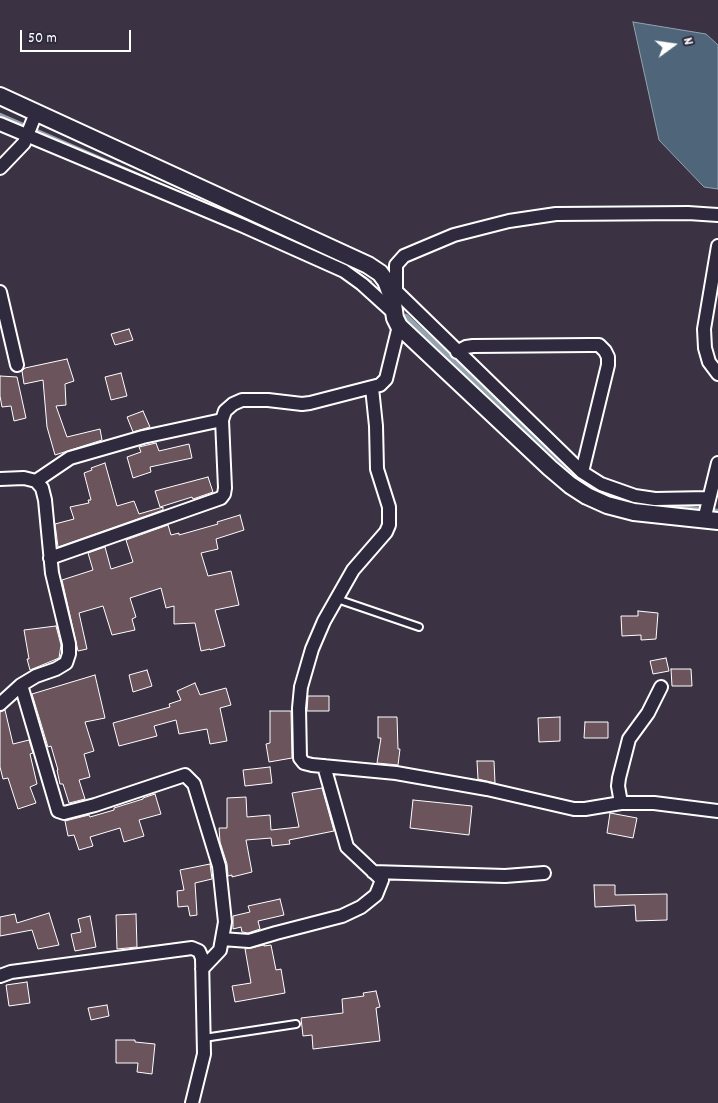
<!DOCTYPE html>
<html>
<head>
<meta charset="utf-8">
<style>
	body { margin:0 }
	#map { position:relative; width:718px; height:1103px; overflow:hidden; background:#3b3243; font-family:Dekko,sans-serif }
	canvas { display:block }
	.north { position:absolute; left:648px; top:20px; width:50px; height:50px; -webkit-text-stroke:4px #2f2a3d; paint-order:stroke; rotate:76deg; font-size:14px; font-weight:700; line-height:20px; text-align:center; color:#fff }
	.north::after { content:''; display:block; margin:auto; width:18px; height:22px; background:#fff; clip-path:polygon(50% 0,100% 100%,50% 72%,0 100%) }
	.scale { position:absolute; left:20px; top:30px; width:111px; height:22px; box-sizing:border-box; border:2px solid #fff; border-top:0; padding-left:6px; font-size:15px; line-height:18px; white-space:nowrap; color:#fff; -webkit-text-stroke:4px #2f2a3d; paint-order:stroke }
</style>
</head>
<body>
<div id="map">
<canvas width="718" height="1103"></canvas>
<div class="north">N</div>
<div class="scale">50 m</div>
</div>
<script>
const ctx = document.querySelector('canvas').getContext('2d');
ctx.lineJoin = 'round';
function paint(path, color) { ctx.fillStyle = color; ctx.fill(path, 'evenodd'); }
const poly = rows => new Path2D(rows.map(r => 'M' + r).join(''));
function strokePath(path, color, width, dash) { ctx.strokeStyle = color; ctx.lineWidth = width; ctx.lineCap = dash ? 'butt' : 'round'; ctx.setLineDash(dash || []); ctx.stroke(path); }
const water = poly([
	[633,22,706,34,718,45,718,189,704,187,659,140,633,22]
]);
const stream = poly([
	[0,115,147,179],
	[346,266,370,282],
	[406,316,585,484,611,497,632,501],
	[647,504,718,511]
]);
const building = poly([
	[129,329,133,340,115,345,111,334,129,329],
	[67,359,74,381,65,384,66,405,56,406,67,437,100,429,102,440,55,455,47,427,43,380,24,384,22,371,25,368,67,359],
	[121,373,127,396,111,400,105,377,121,373],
	[0,376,17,377,26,418,14,421,11,406,2,407,0,396,0,376],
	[143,411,150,427,133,432,127,417,143,411],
	[156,443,159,451,189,444,192,458,150,467,151,472,133,478,127,457,141,452,139,447,156,443],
	[105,463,117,506,134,501,139,514,163,507,163,510,58,547,55,524,74,519,70,507,89,503,88,500,91,500,84,473,92,470,91,468,105,463],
	[208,477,213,492,193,499,192,497,160,507,155,491,208,477],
	[240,515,244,530,216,539,218,549,201,553,208,576,231,571,239,605,215,610,225,646,210,650,210,649,201,651,195,623,174,624,174,606,166,608,161,588,130,598,136,617,132,619,135,630,112,635,103,606,79,613,87,649,78,651,62,580,93,570,88,553,105,547,111,569,133,562,126,540,168,525,171,535,179,533,179,535,218,524,217,522,240,515],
	[638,611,658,613,656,639,641,640,641,635,622,636,621,616,638,616,638,611],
	[56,626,61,645,59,658,30,670,27,659,29,659,24,630,56,626],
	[666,658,669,671,653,674,650,661,666,658],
	[671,669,691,669,692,686,672,686,671,669],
	[147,670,152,686,133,692,129,675,147,670],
	[95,675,105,718,85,722,94,751,84,754,90,777,79,780,85,799,69,803,63,784,60,784,57,770,58,770,51,746,48,747,32,694,95,675],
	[195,683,200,695,226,688,231,705,220,708,227,741,210,744,207,729,179,734,176,720,154,726,157,736,119,746,113,723,170,707,169,704,181,700,177,691,195,683],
	[308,696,329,696,329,711,307,711,308,696],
	[5,710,13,744,29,740,33,753,30,754,37,784,30,787,36,803,18,809,8,778,3,779,0,767,0,712,5,710],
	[270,711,291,711,292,758,269,762,266,744,270,743,270,711],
	[378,717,397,717,398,749,400,749,398,765,377,763,381,738,378,738,378,717],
	[560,717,560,741,539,742,538,718,560,717],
	[585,722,608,722,608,738,584,738,585,722],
	[477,761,494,761,495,783,478,779,477,761],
	[270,767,272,783,245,786,243,770,270,767],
	[322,788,334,831,289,840,290,844,272,846,271,838,246,840,252,872,232,877,232,875,228,876,227,864,220,842,219,828,227,828,227,798,246,797,247,817,270,815,271,830,299,827,292,793,322,788],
	[155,794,161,814,139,820,144,836,124,842,120,828,90,837,93,846,79,850,74,835,68,836,65,821,89,815,90,817,114,810,114,808,143,799,143,798,155,794],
	[413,800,472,806,469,835,410,828,413,800],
	[610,813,637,818,633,838,607,833,610,813],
	[210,864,212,879,195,883,197,915,190,916,188,906,178,907,177,891,184,890,180,870,210,864],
	[594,885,615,885,615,895,667,894,667,920,636,921,635,905,595,907,594,885],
	[280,899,284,915,258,921,260,929,248,933,242,932,241,927,233,929,233,916,250,912,248,906,280,899],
	[49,913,59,945,38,949,32,930,0,936,0,917,15,914,17,923,49,913],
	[136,914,137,947,117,949,116,915,136,914],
	[90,916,96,947,75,951,71,934,81,932,78,919,90,916],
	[264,945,264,946,271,945,276,970,281,969,285,993,235,1002,232,986,251,983,245,949,264,945],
	[27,982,30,1003,9,1006,6,985,27,982],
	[376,991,380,1007,376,1008,380,1041,313,1049,312,1035,303,1036,301,1018,343,1013,342,999,364,996,363,993,376,991],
	[107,1005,109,1016,91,1020,88,1008,107,1005],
	[116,1040,135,1040,135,1042,155,1044,152,1074,137,1072,138,1063,116,1063,116,1040]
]);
const lane = poly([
	[337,599,419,627],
	[204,1038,296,1024]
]);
const street = poly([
	[0,124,241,225,344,271,362,284,394,313],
	[0,168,24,143,36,113],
	[718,246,704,329,705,348,709,362,718,374],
	[396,291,582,472,601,484,635,496,655,499,709,498],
	[0,292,17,365],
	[392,297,396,291,396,265,404,256,454,235,509,221,556,214,688,213,718,215],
	[457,352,466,347,473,346,590,345,599,345,605,351,608,357,608,365,582,472],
	[372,388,376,426,377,469,389,507,389,525,386,532,353,570,324,621,312,649,301,687,299,708,300,758,304,763,312,765,396,773,487,789,574,809,585,809,621,803,654,803,718,811],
	[0,479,24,478,36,481,42,488,45,500,52,573,69,644,69,654,66,663,56,669,36,676,21,685,0,704],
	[36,481,70,458,143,437,222,420],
	[704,520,718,463],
	[50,558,221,498,224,494,225,488,222,420,225,411,233,404,242,400,268,400,302,404,310,403,380,385,386,379,399,326],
	[21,685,58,811,64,813,95,805,185,775,194,784,219,866,225,922,220,950,202,969],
	[621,803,618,786,619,778,629,739,648,713,661,687],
	[373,872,505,876,544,873],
	[222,939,249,941,276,933,342,916,361,907,376,895,382,880,347,847,324,766],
	[0,976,11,972,192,948,199,951,202,958,204,1054,192,1103]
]);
const secondary = poly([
	[0,96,368,265,380,273,386,281,392,297,395,318,399,326,550,468,570,485,587,496,607,505,634,512,718,521]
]);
paint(water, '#4f657a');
strokePath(water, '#95a3af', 1);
strokePath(stream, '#95a3af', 4.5);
paint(building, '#6b545c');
strokePath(building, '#fff', 1);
strokePath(lane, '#fff', 10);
strokePath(street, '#fff', 16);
strokePath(secondary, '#fff', 20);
strokePath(lane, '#2f2a3d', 6);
strokePath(street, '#2f2a3d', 12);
strokePath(secondary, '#2f2a3d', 16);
</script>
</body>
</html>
